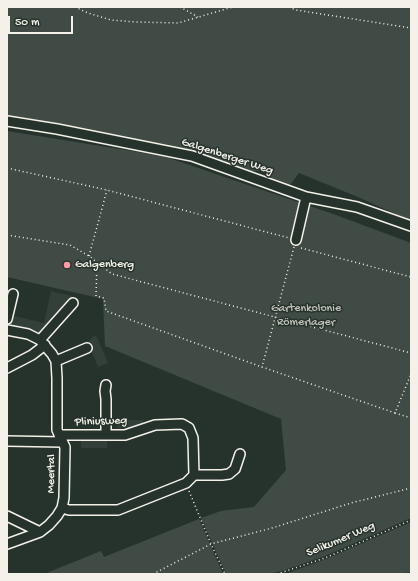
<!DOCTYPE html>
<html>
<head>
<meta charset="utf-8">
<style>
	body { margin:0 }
	#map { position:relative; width:418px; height:581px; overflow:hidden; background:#26332d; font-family:"Gochi Hand",sans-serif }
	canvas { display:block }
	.frame { position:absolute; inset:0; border:8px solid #f4f1e8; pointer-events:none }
	.scale { position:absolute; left:8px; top:16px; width:65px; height:18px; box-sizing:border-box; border:2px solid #f4f1e8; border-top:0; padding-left:5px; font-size:12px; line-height:14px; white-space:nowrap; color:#f4f1e8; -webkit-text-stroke:3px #26332d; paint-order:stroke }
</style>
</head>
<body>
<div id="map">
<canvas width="418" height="581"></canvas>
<div class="frame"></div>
<div class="scale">50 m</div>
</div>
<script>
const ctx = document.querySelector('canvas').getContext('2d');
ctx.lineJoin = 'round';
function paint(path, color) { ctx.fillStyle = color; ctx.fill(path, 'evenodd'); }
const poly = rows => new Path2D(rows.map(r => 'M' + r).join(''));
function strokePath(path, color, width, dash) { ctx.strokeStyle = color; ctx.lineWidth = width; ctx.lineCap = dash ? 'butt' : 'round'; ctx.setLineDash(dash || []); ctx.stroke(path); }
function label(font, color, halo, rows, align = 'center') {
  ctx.font = font + ' "Gochi Hand",sans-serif'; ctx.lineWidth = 3; ctx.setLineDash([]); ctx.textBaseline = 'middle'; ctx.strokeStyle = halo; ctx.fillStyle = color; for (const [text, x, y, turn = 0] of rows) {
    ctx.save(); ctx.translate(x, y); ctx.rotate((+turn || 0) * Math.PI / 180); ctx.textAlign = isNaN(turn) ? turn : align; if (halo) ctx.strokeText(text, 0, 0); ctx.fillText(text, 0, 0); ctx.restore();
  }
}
const built = poly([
	[51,291,72,296,70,303,42,334,8,325,10,315,44,323],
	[94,335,97,337,108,363,98,367,91,350,84,347],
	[117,420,143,420,143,424,147,424,125,432,125,428,117,428],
	[81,440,107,440,107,448,81,448]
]);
const green = poly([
	[7,7,411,7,411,221,358,197,299,173,290,185,276,182,270,176,269,171,249,171,174,149,7,117],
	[7,131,138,152,169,158,336,215,411,243,411,518,325,556,285,570,269,574,226,574,201,518,221,511,254,507,286,470,281,419,105,346,103,299,7,277],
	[199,519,223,574,44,574,101,551,104,557],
	[411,522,411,572,397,574,285,574,326,559]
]);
const path = poly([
	[75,7,88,13,111,20,136,22,178,23,233,7],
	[148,7,151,7],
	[180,7,198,17],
	[289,7,296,10,411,28],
	[7,168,107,190,289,238],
	[7,235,70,245,89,256,112,274,411,353],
	[294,247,262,367,395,413,411,374],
	[301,248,411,277],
	[89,256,107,190],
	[97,263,96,296,104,298,106,311,262,367],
	[395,413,411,418],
	[189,491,211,544,225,574],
	[153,574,211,544,272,528,351,503,411,488],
	[277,574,325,558,411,520]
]);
const minor = poly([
	[7,121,57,129,192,156,306,197,357,207,411,226],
	[296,240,306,197],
	[7,319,13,294],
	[7,330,28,334,40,340,52,354,56,361,57,378,57,430,65,447,64,498,62,508,57,516,49,525,40,532,7,544],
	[40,340,73,303],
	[56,361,87,348],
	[7,368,32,355,45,345],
	[59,435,125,435,155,425,182,424,189,428,193,438,194,475,186,483,118,510,69,510,62,508],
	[106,435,106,399,105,391,106,385],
	[7,441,62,442],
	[194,475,222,475,229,474,235,469,240,454],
	[7,516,40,532]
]);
const markers = [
	[67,265,4,"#ff9aa2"]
];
const streetNames = [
	["Galgenberger Weg",227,157,18],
	["Pliniusweg",101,422,-2],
	["Meertal",52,474,-89],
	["Selikumer Weg",341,540,-23]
];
const poiNames = [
	["Galgenberg",75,265]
];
const parkNames = [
	["Gartenkolonie",306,309],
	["Römerlager",306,323]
];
paint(built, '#333f39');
paint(green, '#414b45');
strokePath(minor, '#f4f1e8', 12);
strokePath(path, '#f4f1e8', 1.5, [1, 3]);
strokePath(minor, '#26332d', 9);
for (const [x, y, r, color] of markers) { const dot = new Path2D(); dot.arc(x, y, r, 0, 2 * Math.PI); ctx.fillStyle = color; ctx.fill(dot); strokePath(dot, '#26332d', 1.5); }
label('12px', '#f4f1e8', '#26332d', streetNames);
label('12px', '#f4f1e8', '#26332d', poiNames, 'left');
label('12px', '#bebfb7', '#26332d', parkNames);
</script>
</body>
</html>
